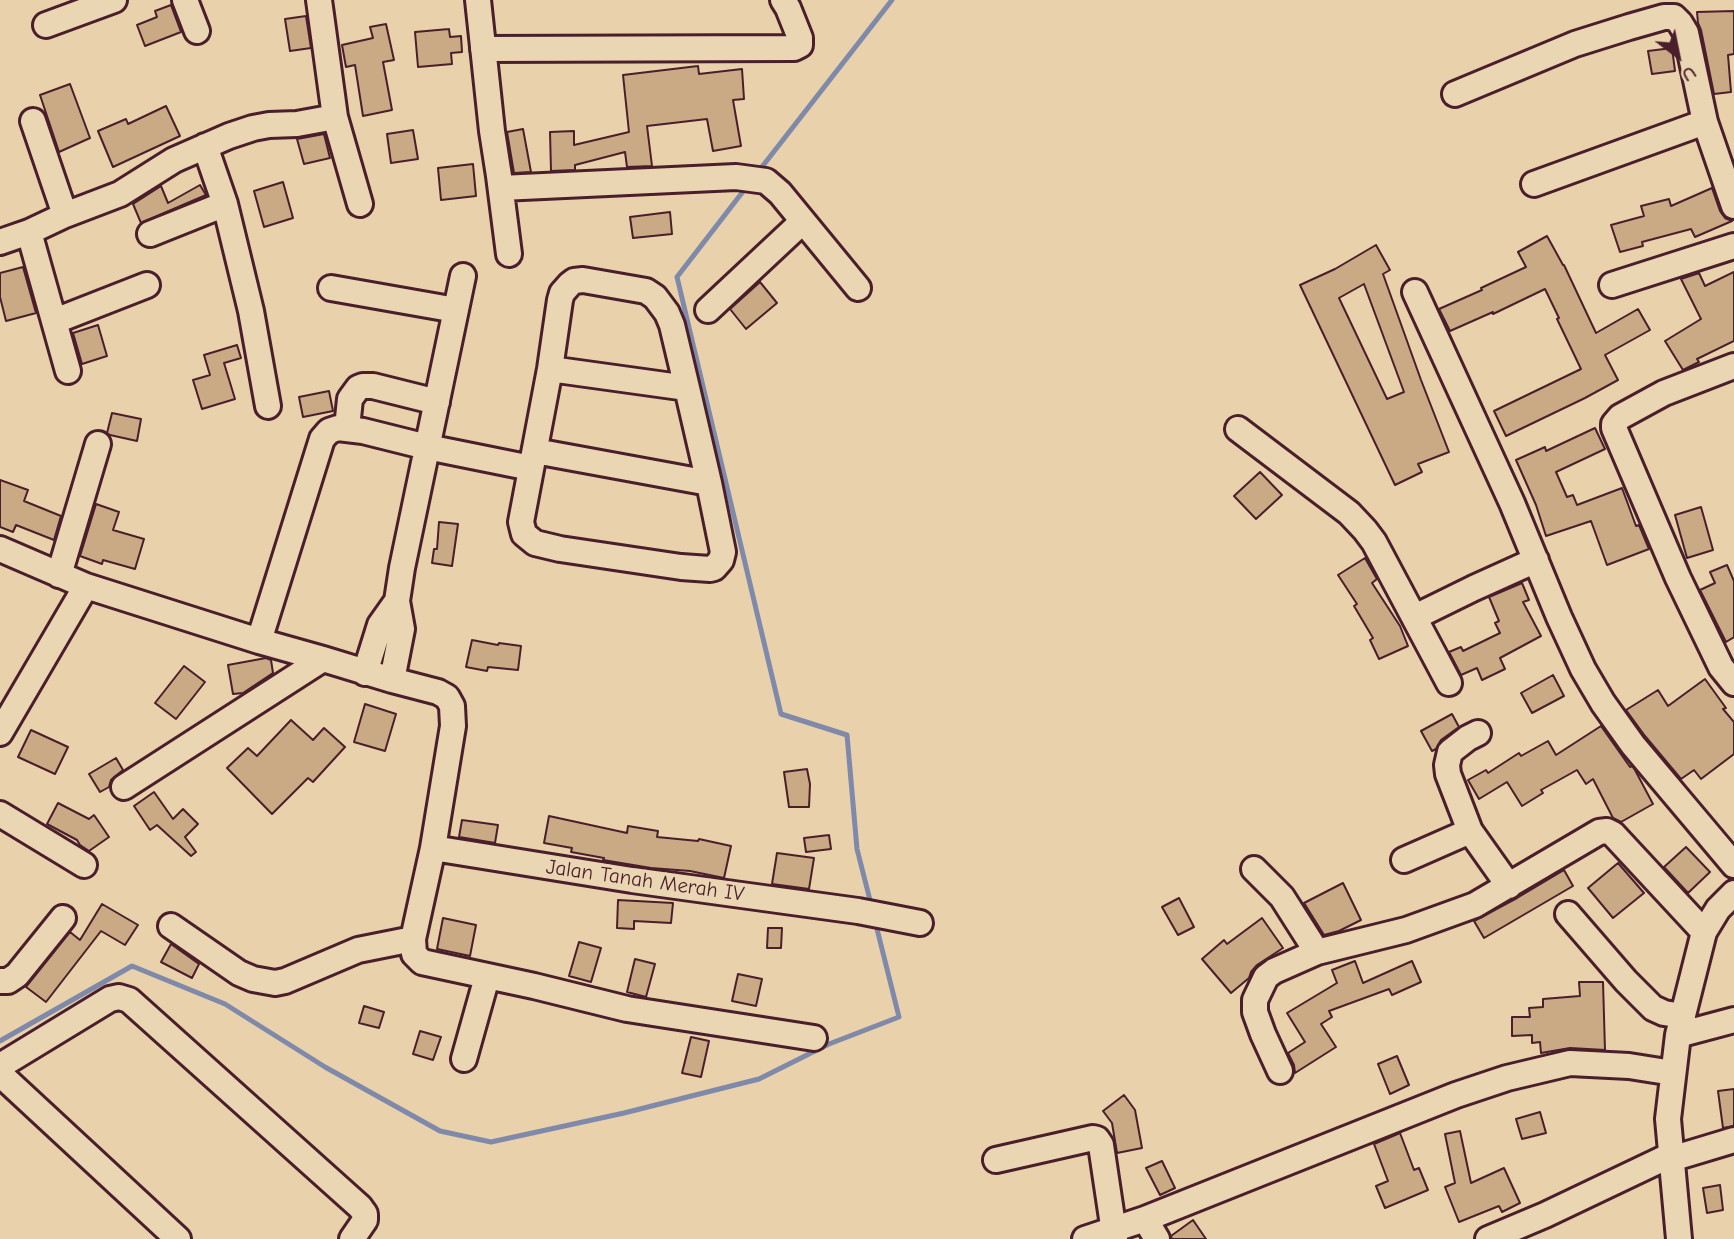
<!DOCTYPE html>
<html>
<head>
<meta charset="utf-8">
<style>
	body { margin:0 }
	#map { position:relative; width:1734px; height:1239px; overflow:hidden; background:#e8d1ab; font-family:"Comic Neue",sans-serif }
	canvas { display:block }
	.north { position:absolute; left:1643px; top:21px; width:70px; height:70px; -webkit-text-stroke:5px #ebd6b4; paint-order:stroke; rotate:148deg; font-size:19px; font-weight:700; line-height:28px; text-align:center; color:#4a1f2b }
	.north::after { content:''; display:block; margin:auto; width:24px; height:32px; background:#4a1f2b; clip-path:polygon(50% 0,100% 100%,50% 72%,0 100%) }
</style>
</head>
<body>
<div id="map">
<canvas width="1734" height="1239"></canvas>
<div class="north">U</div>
</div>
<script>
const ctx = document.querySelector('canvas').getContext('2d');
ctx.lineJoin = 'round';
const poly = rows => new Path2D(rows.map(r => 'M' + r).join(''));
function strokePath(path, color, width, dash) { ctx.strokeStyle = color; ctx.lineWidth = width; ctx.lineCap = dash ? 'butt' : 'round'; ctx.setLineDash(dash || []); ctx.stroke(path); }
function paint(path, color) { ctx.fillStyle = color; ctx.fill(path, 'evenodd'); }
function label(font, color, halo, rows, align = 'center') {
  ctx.font = font + ' "Comic Neue",sans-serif'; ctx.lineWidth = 6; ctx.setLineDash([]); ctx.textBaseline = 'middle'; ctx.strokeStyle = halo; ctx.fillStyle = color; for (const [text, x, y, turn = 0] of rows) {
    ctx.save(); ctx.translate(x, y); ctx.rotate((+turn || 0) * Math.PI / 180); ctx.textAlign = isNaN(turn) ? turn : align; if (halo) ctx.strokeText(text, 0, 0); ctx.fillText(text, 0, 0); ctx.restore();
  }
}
const stream = poly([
	[758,172,892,0],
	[748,185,677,277,781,714,847,735,857,849,872,908],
	[0,1041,132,966,225,1004,325,1067,440,1131,491,1142,624,1113,759,1079,829,1044,899,1017,875,921]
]);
const building = poly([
	[171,5,181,32,145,46,137,25,157,17,155,11,171,5],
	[1734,11,1734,54,1728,55,1731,92,1714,94,1701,30,1698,23,1697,12,1734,11],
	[306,16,311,48,290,51,285,19,306,16],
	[386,24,394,60,383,62,392,110,363,116,355,65,346,67,342,45,373,38,370,27,386,24],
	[449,29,450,37,461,36,462,52,451,53,452,64,418,67,415,32,449,29],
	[1672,48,1675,71,1652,74,1648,51,1672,48],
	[698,66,699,74,742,69,744,99,733,100,741,146,713,151,707,119,647,126,652,166,627,167,625,152,575,165,575,170,551,171,550,132,574,131,574,145,629,132,623,75,698,66],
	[70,84,90,138,59,152,40,95,70,84],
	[166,106,180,136,113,167,98,131,126,119,128,124,166,106],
	[523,129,531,172,514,173,507,132,523,129],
	[413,130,418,159,391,163,387,134,413,130],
	[324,134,330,158,304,164,297,139,324,134],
	[473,164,476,196,441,200,438,168,473,164],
	[283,182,293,218,264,227,254,191,283,182],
	[200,185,206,195,141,223,133,204,161,186,168,203,200,185],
	[1712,188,1720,211,1725,218,1732,221,1695,237,1691,229,1642,242,1643,246,1620,252,1611,225,1644,216,1641,206,1669,199,1671,206,1712,188],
	[670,212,672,234,633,238,630,217,670,212],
	[1547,236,1563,265,1564,265,1596,333,1638,309,1650,330,1605,355,1618,380,1585,398,1506,436,1494,411,1581,369,1557,319,1559,318,1545,289,1493,314,1493,312,1450,331,1439,309,1482,290,1481,288,1526,267,1518,252,1547,236],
	[1376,245,1390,270,1383,274,1421,380,1449,452,1418,464,1422,472,1395,485,1300,285,1335,269,1376,245],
	[1364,284,1404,392,1387,399,1339,298,1364,284],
	[23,267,36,313,6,321,0,297,0,273,23,267],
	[1734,272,1734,341,1697,359,1699,362,1683,370,1665,341,1701,319,1681,279,1699,273,1705,286,1734,272],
	[760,282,777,303,746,329,730,309,760,282],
	[98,325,107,356,82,364,73,333,98,325],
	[237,345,241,358,224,363,235,399,202,409,193,380,210,375,204,355,237,345],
	[329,391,333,411,303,417,299,397,329,391],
	[112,413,141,419,137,441,110,435,107,433,112,413],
	[1595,428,1605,449,1556,472,1567,497,1573,495,1577,505,1622,488,1636,526,1639,525,1649,549,1607,565,1591,521,1546,536,1536,505,1516,460,1545,447,1546,451,1595,428],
	[1260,472,1282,495,1256,519,1234,496,1260,472],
	[0,480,28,490,24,501,61,516,54,540,16,525,13,532,0,527,0,480],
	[96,504,119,512,113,530,144,539,135,569,103,560,102,564,80,556,96,504],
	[1701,507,1713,550,1687,558,1675,515,1701,507],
	[439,522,458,524,452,566,432,563,434,549,437,549,439,522],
	[1365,558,1377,579,1372,583,1400,626,1408,646,1379,659,1370,640,1373,638,1354,606,1357,604,1338,575,1365,558],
	[1727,565,1734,581,1734,637,1726,642,1700,590,1715,583,1710,572,1727,565],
	[1522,583,1529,600,1523,602,1541,636,1500,658,1505,669,1482,680,1477,668,1461,675,1449,652,1461,647,1463,651,1500,633,1495,623,1499,621,1489,597,1522,583],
	[472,640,498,645,499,643,521,646,518,670,488,667,487,671,466,667,472,640],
	[266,658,271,660,273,673,243,693,233,694,228,665,266,658],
	[184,666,205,682,176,719,155,703,184,666],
	[1553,675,1564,696,1532,713,1521,693,1553,675],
	[1705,679,1726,708,1723,709,1734,722,1734,754,1701,779,1694,770,1681,779,1645,736,1626,710,1658,690,1668,706,1705,679],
	[365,704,396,714,385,751,354,742,365,704],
	[1452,714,1459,727,1441,740,1436,749,1432,751,1421,731,1452,714],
	[291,720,313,740,324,728,345,747,313,782,308,778,272,814,227,768,248,748,257,756,291,720],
	[1601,726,1630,767,1632,766,1635,770,1653,804,1621,822,1613,818,1593,779,1586,784,1577,770,1541,790,1543,793,1522,806,1507,782,1479,799,1468,780,1486,770,1488,773,1519,753,1521,756,1548,741,1556,755,1601,726],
	[31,730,68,747,55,774,18,757,31,730],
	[116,758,123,770,111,780,109,787,100,792,89,774,116,758],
	[807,769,810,784,809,807,789,807,784,772,807,769],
	[154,792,173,819,183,809,198,824,185,837,196,852,191,856,157,825,150,830,134,806,154,792],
	[58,803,89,819,94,815,109,837,89,851,80,845,77,840,47,824,58,803],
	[549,816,627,833,628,826,658,831,657,837,698,841,699,839,731,846,724,878,690,871,651,868,603,860,604,858,571,852,572,848,544,843,549,816],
	[462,820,498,825,495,843,459,837,462,820],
	[829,835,831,849,806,852,804,838,829,835],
	[1686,847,1710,872,1688,893,1664,867,1686,847],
	[777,853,814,858,809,889,772,884,777,853],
	[1618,863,1644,893,1613,918,1588,888,1618,863],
	[1564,870,1573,886,1484,938,1474,921,1517,898,1564,870],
	[1343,883,1361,920,1339,931,1324,935,1304,903,1343,883],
	[1179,898,1194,927,1178,935,1162,907,1179,898],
	[618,900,673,903,671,923,634,921,634,929,617,928,618,900],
	[102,904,138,925,125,945,101,931,46,1002,26,987,70,932,80,940,102,904],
	[443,918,476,925,470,956,437,949,443,918],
	[1262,918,1283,948,1257,965,1251,972,1249,978,1231,993,1202,959,1224,940,1227,944,1262,918],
	[768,928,782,928,781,948,767,948,768,928],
	[579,942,601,948,591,982,569,976,579,942],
	[171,944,199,964,192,978,161,962,171,944],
	[635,959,655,964,646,997,627,992,635,959],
	[1355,961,1363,983,1412,961,1421,982,1392,995,1389,989,1329,1011,1332,1017,1321,1024,1336,1047,1295,1073,1294,1065,1288,1053,1305,1042,1287,1013,1337,983,1332,970,1355,961],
	[738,974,762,979,756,1006,732,1001,738,974],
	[1579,982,1603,982,1605,1050,1570,1048,1541,1053,1540,1042,1532,1043,1532,1035,1512,1036,1512,1017,1530,1017,1529,1008,1543,1007,1543,999,1580,996,1579,982],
	[364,1006,384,1012,379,1028,359,1023,364,1006],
	[420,1031,441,1037,433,1060,413,1054,420,1031],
	[691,1037,709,1041,701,1077,682,1073,691,1037],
	[1397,1056,1409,1085,1390,1094,1378,1064,1397,1056],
	[1734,1089,1734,1126,1723,1128,1718,1091,1734,1089],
	[1124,1095,1135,1110,1142,1148,1117,1153,1112,1123,1103,1111,1124,1095],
	[1540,1112,1546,1133,1522,1139,1516,1119,1540,1112],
	[1460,1131,1471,1183,1504,1168,1520,1203,1502,1212,1499,1206,1459,1222,1445,1187,1455,1183,1445,1134,1460,1131],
	[1400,1133,1414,1170,1419,1168,1428,1190,1385,1208,1376,1186,1388,1181,1374,1144,1400,1133],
	[1162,1161,1175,1188,1160,1195,1146,1168,1162,1161],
	[1720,1185,1723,1210,1707,1213,1703,1188,1720,1185],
	[1193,1220,1206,1239,1172,1239,1171,1236,1193,1220]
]);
const minor = poly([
	[185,0,197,31],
	[319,0,335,117,360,204],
	[478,0,492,131,499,176,509,254],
	[46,25,114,0],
	[483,49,794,48,800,45,800,38,788,8,783,0],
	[1455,94,1575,44,1629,27,1664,17,1674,17,1680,23,1686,33,1705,122,1734,206],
	[33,121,65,215],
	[205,146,225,204,251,311,268,406],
	[1534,184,1705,122],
	[501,188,736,177,766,181,780,193,858,288],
	[29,232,68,371],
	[150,234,225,204],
	[0,242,29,232,65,215,120,194,174,160,229,136,253,128,269,125,297,124,335,117],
	[583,280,646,291,655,297,667,313,672,325,687,388,709,483,723,552,721,560,714,568,710,569,681,567,560,549,535,543,524,534,521,522,550,369,560,300,562,293,570,284,574,281,583,280],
	[1612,285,1734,246],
	[331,288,456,310],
	[1415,292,1512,503,1559,617,1583,669,1603,703,1633,745,1734,865],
	[708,310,802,222],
	[55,321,147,285],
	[1734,366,1664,393,1620,417,1614,424,1614,428,1678,578,1721,667,1734,683],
	[550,369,687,388],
	[347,428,350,399,358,388,363,386,373,386,437,402],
	[1238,429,1349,513,1365,530,1374,542,1449,683],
	[535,451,709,483],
	[0,549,86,586,259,641,323,659,392,680,438,692,447,697,452,706,453,726,433,848,413,939,414,954,422,962,534,986,627,1009,814,1038],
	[59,575,98,444],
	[1415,617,1474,588,1536,560],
	[259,641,322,439,329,431,338,428,363,431,427,447,531,468],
	[365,673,380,625,397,601],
	[392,680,402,629,397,601,402,568,463,276],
	[0,733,86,586],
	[1478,733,1468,738,1450,752,1447,765,1448,774,1470,831,1509,886],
	[124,787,323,659],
	[0,814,84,865],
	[433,848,632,880,858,911,920,923],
	[1404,860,1470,831],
	[1254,869,1282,897,1317,952],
	[1568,914,1626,981,1653,1008,1664,1013,1683,1016],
	[171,926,239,973,253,979,275,983,285,981,358,950,413,939],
	[0,981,8,981,17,975,63,918],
	[1678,1035,1734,1020],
	[464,1059,487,977],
	[0,1066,110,999,119,997,129,1000,360,1207,365,1214,365,1220,352,1239],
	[1280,1071,1263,1034,1255,1012,1255,1000,1266,977,1274,971,1317,952,1406,930,1475,905,1599,832,1607,831,1613,834,1704,932],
	[0,1074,178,1239],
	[1671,1159,1734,1140],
	[996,1160,1093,1138,1097,1139,1101,1145,1115,1239],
	[1145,1219,1157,1239],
	[1085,1239,1145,1219,1456,1095,1507,1078,1570,1063,1629,1066,1673,1073],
	[1488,1239,1545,1215,1671,1155],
	[1679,1239,1668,1119,1678,1035,1704,932,1718,909,1734,893]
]);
const streetNames = [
	["Jalan Tanah Merah IV",645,881,8]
];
strokePath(stream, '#7f89a9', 5);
paint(building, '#c9aa84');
strokePath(building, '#4a1f2b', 2);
strokePath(minor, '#4a1f2b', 30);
strokePath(minor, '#ebd6b4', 24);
label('21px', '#4a1f2b', '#ebd6b4', streetNames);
</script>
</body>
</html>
